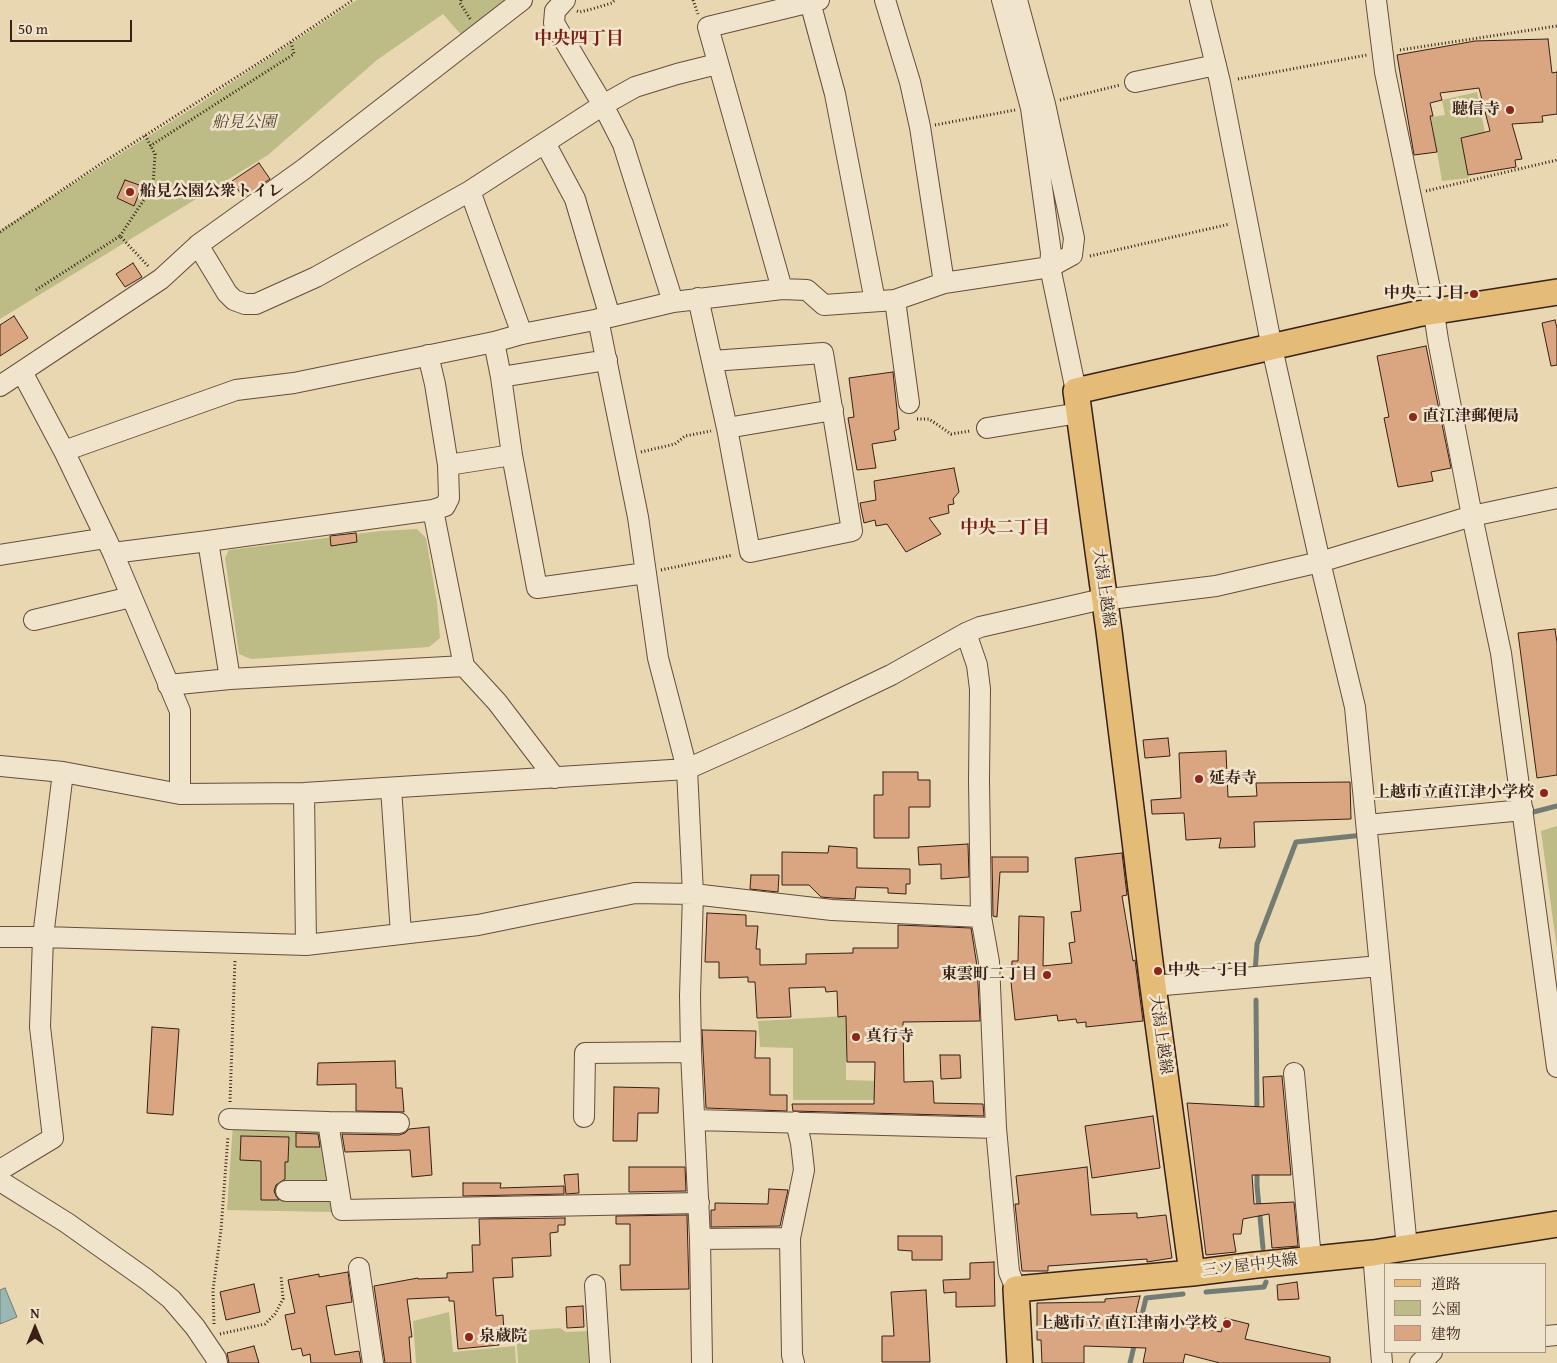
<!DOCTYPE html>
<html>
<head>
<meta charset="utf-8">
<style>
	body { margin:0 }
	#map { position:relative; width:1557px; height:1363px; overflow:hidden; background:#e8d7b0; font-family:"Gentium Book Plus","Noto Serif JP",serif }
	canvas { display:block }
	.legend { position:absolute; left:1384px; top:1263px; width:162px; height:90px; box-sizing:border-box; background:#f0e5cc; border:1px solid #a79683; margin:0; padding:6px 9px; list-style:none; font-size:15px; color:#391f16 }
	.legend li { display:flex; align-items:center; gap:10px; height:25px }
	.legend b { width:25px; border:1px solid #a79683 }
	.north { position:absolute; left:10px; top:1303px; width:50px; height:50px; -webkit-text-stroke:4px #f0e5cc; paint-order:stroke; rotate:0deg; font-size:14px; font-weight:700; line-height:20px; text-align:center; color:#391f16 }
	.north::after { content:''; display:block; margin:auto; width:18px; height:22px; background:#391f16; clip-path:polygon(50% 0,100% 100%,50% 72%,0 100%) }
	.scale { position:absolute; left:10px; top:20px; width:122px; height:22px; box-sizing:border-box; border:2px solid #391f16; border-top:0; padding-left:6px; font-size:15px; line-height:18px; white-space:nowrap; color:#391f16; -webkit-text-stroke:4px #f0e5cc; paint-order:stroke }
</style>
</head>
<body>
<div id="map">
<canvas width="1557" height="1363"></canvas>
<ul class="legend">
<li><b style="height:6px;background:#e4bc78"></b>道路</li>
<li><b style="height:14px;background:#bdbc86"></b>公園</li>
<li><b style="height:14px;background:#daa681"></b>建物</li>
</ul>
<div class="north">N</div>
<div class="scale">50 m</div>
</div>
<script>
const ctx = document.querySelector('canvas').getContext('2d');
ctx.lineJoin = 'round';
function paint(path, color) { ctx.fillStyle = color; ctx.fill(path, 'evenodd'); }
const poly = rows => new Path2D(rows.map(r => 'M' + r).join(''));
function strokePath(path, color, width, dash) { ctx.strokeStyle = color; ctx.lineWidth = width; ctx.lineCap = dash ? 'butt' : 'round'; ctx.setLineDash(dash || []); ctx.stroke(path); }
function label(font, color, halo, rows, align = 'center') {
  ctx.font = font + ' "Gentium Book Plus","Noto Serif JP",serif'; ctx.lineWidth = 5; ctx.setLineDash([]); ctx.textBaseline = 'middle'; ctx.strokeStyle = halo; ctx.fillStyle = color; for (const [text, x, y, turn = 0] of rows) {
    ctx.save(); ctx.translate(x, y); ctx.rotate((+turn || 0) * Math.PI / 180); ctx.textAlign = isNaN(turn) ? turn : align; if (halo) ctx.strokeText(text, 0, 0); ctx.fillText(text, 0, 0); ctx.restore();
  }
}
const green = poly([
	[357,0,507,0,464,38,443,14,377,60,268,155,0,319,0,230,201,103],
	[1477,92,1485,133,1461,138,1469,178,1442,181,1431,117,1445,115,1442,100],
	[417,529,426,538,437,603,440,638,429,647,251,659,239,654,225,558,229,550,381,531],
	[1557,826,1557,950,1541,831],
	[846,1016,846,1080,914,1082,912,1100,793,1100,793,1048,760,1047,758,1021],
	[233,1124,319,1126,333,1212,227,1210],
	[449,1312,453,1352,515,1346,516,1363,416,1363,413,1321],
	[560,1328,566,1332,588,1331,591,1363,518,1363,516,1331]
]);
const water = poly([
	[5,1288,17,1317,0,1324,0,1290,5,1288]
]);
const stream = poly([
	[1526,814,1557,806],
	[1255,973,1257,944,1296,842,1364,835],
	[1256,1000,1257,1113],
	[1257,1169,1257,1186,1263,1248],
	[1206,1292,1264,1287,1266,1282],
	[1141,1319,1146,1298,1183,1294],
	[1130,1363,1135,1342]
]);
const building = poly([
	[1548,39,1552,73,1557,72,1557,114,1542,116,1543,122,1512,124,1522,159,1515,160,1516,167,1468,175,1461,138,1490,131,1479,88,1440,93,1442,100,1430,103,1433,116,1430,116,1437,152,1414,155,1397,55,1475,41,1548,39],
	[259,163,270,179,243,197,232,181,259,163],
	[125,180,142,186,134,206,117,198,125,180],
	[133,263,142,277,125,287,116,274,133,263],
	[14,316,28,338,0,356,0,325,14,316],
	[1555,320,1557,328,1557,365,1551,366,1542,323,1555,320],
	[1426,346,1451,468,1431,472,1433,481,1398,487,1384,418,1389,417,1377,356,1426,346],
	[893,372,899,429,894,431,896,440,872,444,876,468,857,470,848,418,854,417,849,378,893,372],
	[954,468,959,492,953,499,954,504,948,505,949,513,929,518,941,534,906,552,887,524,876,526,875,520,864,523,860,503,876,500,874,481,954,468],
	[356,533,357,542,331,546,330,536,356,533],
	[1555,629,1557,643,1557,775,1537,778,1518,633,1555,629],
	[1168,738,1170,756,1145,758,1143,740,1168,738],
	[1226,751,1228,797,1257,796,1256,783,1350,782,1351,819,1254,822,1255,847,1219,848,1221,838,1186,840,1184,813,1152,814,1151,800,1181,798,1179,753,1226,751],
	[883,772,918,772,918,780,930,780,930,807,909,807,909,838,874,838,874,795,883,795,883,772],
	[968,844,969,877,941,879,941,864,919,865,918,847,968,844],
	[829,846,857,848,857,868,910,869,910,884,906,884,906,894,888,893,888,888,856,887,855,899,833,898,821,897,809,885,782,885,782,852,828,853,829,846],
	[1122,853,1127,895,1122,896,1133,961,1135,960,1143,1021,1086,1027,1086,1022,1077,1023,1076,1019,1058,1021,1057,1015,1015,1020,1011,982,1012,961,1018,961,1019,916,1044,917,1043,966,1072,963,1069,943,1075,942,1071,912,1081,911,1075,858,1122,853],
	[992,857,1028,857,1028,872,1000,872,997,917,993,916,992,857],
	[751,875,779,875,778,892,750,889,751,875],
	[707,913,746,915,746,926,758,926,756,949,760,949,760,965,806,964,806,954,853,953,853,948,898,948,898,925,971,928,977,966,980,1021,903,1022,904,1082,933,1081,934,1103,983,1104,984,1116,793,1111,792,1104,874,1104,875,1062,847,1062,846,1016,838,1017,837,991,826,992,825,987,789,988,791,1017,757,1018,755,982,748,982,748,977,719,978,719,962,705,962,707,913],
	[152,1027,179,1029,173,1115,147,1113,152,1027],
	[702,1030,756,1031,755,1058,770,1058,770,1095,787,1095,787,1111,706,1108,702,1030],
	[940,1055,960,1055,961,1078,941,1079,940,1055],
	[395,1061,396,1088,402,1088,404,1112,356,1111,356,1084,317,1085,318,1063,395,1061],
	[1282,1076,1291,1175,1252,1175,1254,1204,1294,1202,1298,1246,1272,1248,1269,1214,1243,1219,1241,1234,1233,1234,1236,1252,1206,1255,1187,1103,1264,1107,1263,1077,1282,1076],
	[614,1087,659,1088,658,1113,638,1113,637,1141,613,1141,614,1087],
	[1153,1116,1160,1168,1092,1178,1085,1126,1153,1116],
	[429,1127,432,1175,412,1177,410,1150,345,1152,342,1134,399,1135,405,1133,409,1129,429,1127],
	[296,1133,318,1134,320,1147,296,1147,296,1133],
	[241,1136,289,1137,288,1162,285,1162,285,1179,276,1185,274,1191,276,1196,279,1200,261,1200,261,1161,240,1160,241,1136],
	[629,1167,685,1167,686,1191,629,1192,629,1167],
	[1087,1167,1091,1215,1137,1213,1137,1218,1166,1215,1172,1258,1147,1262,1147,1259,1048,1266,1048,1271,1022,1271,1015,1204,1019,1204,1016,1176,1087,1167],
	[578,1174,579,1193,566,1194,564,1175,578,1174],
	[463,1183,501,1183,500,1188,564,1186,564,1194,463,1196,463,1183],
	[769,1189,788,1190,780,1226,711,1227,711,1210,715,1210,715,1203,768,1204,769,1189],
	[687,1215,689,1289,621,1290,620,1265,630,1265,630,1224,616,1224,616,1216,687,1215],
	[565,1218,565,1225,558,1225,558,1232,550,1233,551,1256,512,1258,513,1277,493,1278,496,1316,503,1315,504,1332,498,1332,499,1345,458,1349,454,1301,449,1301,449,1297,407,1299,412,1337,409,1337,411,1363,385,1363,374,1286,418,1278,418,1279,447,1278,447,1273,473,1272,472,1245,480,1245,479,1219,565,1218],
	[898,1236,942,1236,942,1260,912,1260,912,1251,898,1250,898,1236],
	[994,1262,995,1306,956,1307,956,1292,944,1293,943,1280,970,1279,970,1263,994,1262],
	[348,1272,352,1302,326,1306,335,1355,359,1351,361,1363,311,1363,310,1354,303,1356,301,1348,292,1350,285,1315,295,1313,288,1280,319,1274,319,1277,348,1272],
	[1297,1282,1299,1299,1278,1300,1277,1285,1297,1282],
	[254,1284,260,1312,226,1320,220,1292,254,1284],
	[926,1290,930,1362,882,1362,882,1336,894,1336,891,1292,926,1290],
	[1140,1296,1136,1312,1221,1332,1225,1318,1249,1324,1245,1339,1330,1357,1330,1363,1220,1363,1185,1354,1183,1363,1143,1363,1146,1348,1084,1346,1084,1363,1042,1363,1041,1340,1037,1340,1037,1303,1105,1302,1105,1299,1140,1296],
	[583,1306,584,1327,567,1328,566,1307,583,1306],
	[254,1346,259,1363,229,1363,227,1353,254,1346]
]);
const path = poly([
	[461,0,460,3,471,20],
	[693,0,698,14],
	[577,11,580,12,592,9,612,3,615,0],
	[1400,50,1557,26],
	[1238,79,1367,55],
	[1060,100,1120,85],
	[935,125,1015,110],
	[150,146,294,54,291,42],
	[1426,191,1557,160],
	[0,232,99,165,268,57,353,0],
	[120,236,153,186,155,154,145,135],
	[1090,256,1230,224],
	[36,290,120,236,148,266],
	[917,419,929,419,951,434,970,431],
	[641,452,675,444,685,436,711,431],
	[661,570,733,555],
	[230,1102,235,959],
	[214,1324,213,1290,221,1230,228,1136],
	[220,1334,265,1324,275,1314,283,1299,281,1275]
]);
const minor = poly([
	[565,0,555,11,554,23,603,105,623,144,673,302],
	[885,0,910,82,920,127,944,283],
	[1002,0,1031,108,1051,253,1050,267,1076,391],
	[1200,0,1220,82,1272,348,1320,562,1355,707,1407,1248],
	[1376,0,1385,72,1431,293,1438,340,1472,516,1501,653,1557,1067],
	[810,2,835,94,875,301],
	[1135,82,1216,65],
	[545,143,575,199,610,317],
	[470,191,522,334],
	[198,245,227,293,234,300,245,304,256,304,316,277,470,191,603,105,635,87,677,74,717,64],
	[782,289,708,27,819,0],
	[698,298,727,428,750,552,852,531,823,353,712,361],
	[895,300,909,403],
	[598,319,638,517,658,658,687,769,693,894,690,996,691,1052,700,1239,702,1363],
	[494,342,501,377,512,455,537,588,646,573],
	[428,355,435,384,448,465,449,498,445,506,433,510,208,541,230,679,464,666],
	[22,372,64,451,113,553,180,711,180,794],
	[501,377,607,360],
	[0,386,161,279,198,245,304,169,522,0],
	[727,428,833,410],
	[987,428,1079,413],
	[64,451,236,390,294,383,494,342,522,334,610,317,673,302,782,289,807,290,824,305,895,300,944,283,1050,267,1072,255,1074,238,1045,104,1017,0],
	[448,465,512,455],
	[433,510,464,666,497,702,555,778],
	[113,553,208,541],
	[0,555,106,538],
	[34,620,131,597],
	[966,633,977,665,980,689,979,780,981,917,989,962,996,1128,1009,1272,1016,1289],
	[168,685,230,679],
	[0,766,63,772,180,794,304,793,687,769,799,719,891,675,966,633,980,627,1094,601,1216,586,1320,562,1472,516,1557,498],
	[391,788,401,934],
	[304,793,306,945],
	[1367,825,1523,810],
	[0,937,43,937,306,945,478,925,635,893,693,894,832,910,981,917],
	[1153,986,1380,966],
	[1294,1073,1311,1259],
	[584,1117,585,1053,691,1052],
	[229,1119,328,1122],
	[695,1120,996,1128],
	[399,1123,328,1122,342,1210,699,1203],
	[0,1170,53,1138,40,1027,43,937,63,772],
	[0,1181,67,1223,146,1279,171,1299,195,1327,216,1358,217,1363],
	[286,1191,339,1191],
	[790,1238,792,1355,794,1363],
	[700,1239,790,1238,804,1170,801,1143,796,1122],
	[1373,1253,1382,1363],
	[359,1268,373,1363],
	[595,1285,600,1363],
	[1546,1336,1557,1335],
	[1420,1363,1432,1352]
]);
const major = poly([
	[1192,1273,1153,986,1109,631,1076,391,1417,314,1557,292],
	[1020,1363,1016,1289,1192,1273,1256,1265,1373,1253,1557,1224]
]);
const markers = [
	[1510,110,5,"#8f2418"],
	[130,192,5,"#8f2418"],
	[1474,294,5,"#8f2418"],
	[1413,417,5,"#8f2418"],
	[1199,779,5,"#8f2418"],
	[1544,793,5,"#8f2418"],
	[1158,971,5,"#8f2418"],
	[1047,975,5,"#8f2418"],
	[856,1037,5,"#8f2418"],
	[1227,1324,5,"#8f2418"],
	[469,1337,5,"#8f2418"]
];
const poiNames = [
	["聴信寺",1500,110,"right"],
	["船見公園公衆トイレ",140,192],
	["中央二丁目",1464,294,"right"],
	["直江津郵便局",1423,417],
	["延寿寺",1209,779],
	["上越市立直江津小学校",1534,793,"right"],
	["中央一丁目",1168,971],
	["東雲町二丁目",1037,975,"right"],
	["真行寺",866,1037],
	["上越市立 直江津南小学校",1217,1324,"right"],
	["泉蔵院",479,1337]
];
const parkNames = [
	["船見公園",244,123]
];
const streetNames = [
	["大潟上越線",1103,588,82],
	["大潟上越線",1160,1035,82],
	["三ツ屋中央線",1250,1266,-7]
];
const neighbourhoodNames = [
	["中央四丁目",579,39],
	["中央二丁目",1005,528]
];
paint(green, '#bdbc86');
paint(water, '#99b8b4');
strokePath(water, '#737b75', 1);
strokePath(stream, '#737b75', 5);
paint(building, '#daa681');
strokePath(building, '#391f16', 1);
strokePath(minor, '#654d3c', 22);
strokePath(major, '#391f16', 28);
strokePath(path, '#391f16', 3, [1, 2.5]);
strokePath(minor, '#f0e5cc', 20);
strokePath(major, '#e4bc78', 25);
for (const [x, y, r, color] of markers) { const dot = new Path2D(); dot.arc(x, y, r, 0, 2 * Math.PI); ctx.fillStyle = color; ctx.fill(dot); strokePath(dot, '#f0e5cc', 2); }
label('bold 16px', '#391f16', '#f0e5cc', poiNames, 'left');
label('italic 16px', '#5a4632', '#f0e5cc', parkNames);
label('16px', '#391f16', '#f0e5cc', streetNames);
label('bold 18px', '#7a1f14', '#f0e5cc', neighbourhoodNames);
</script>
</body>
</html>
